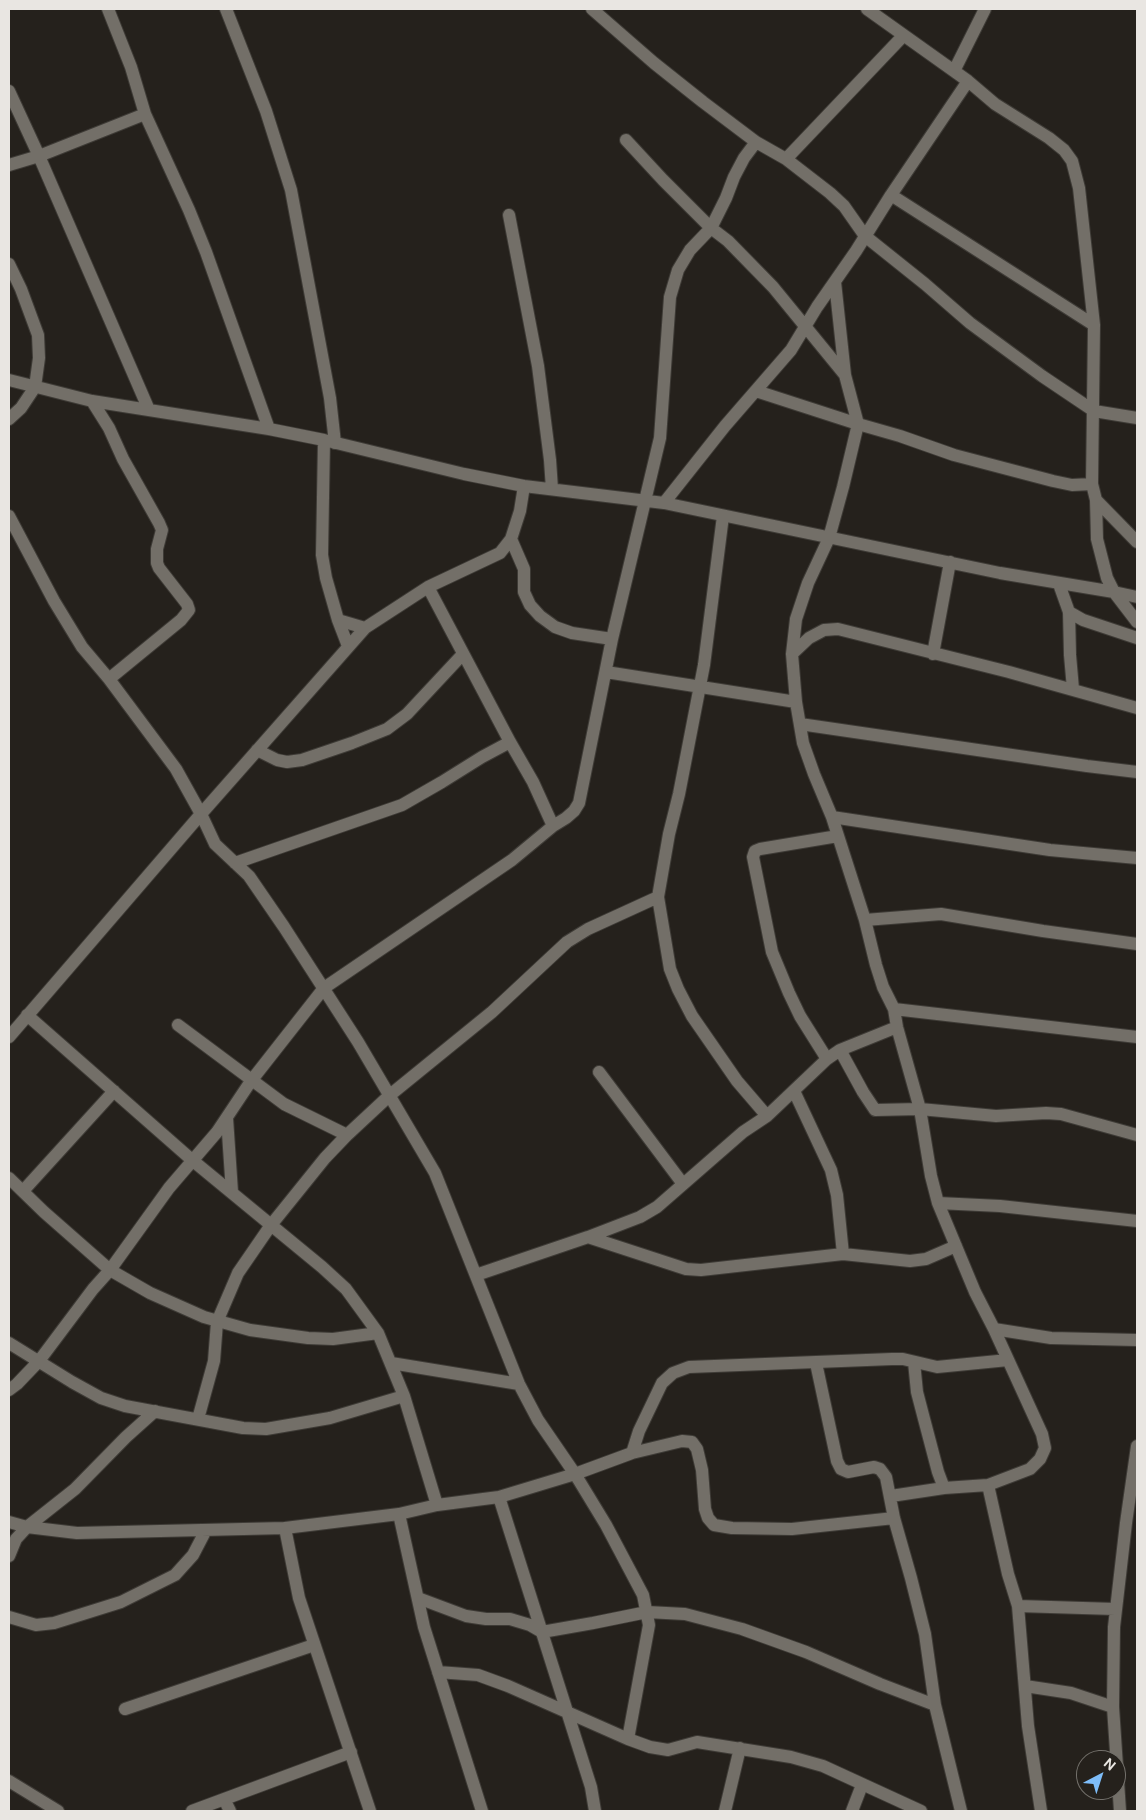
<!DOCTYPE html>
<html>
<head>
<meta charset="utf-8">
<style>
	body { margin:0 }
	#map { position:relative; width:1146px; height:1820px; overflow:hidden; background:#25211c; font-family:"DM Sans",sans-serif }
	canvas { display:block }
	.frame { position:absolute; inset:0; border:10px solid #e9e6e2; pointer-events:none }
	.north { position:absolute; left:1076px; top:1750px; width:50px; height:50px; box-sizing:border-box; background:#25211c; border:1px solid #73706b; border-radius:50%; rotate:40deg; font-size:14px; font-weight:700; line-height:20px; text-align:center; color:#e9e6e2 }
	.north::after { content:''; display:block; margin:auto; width:18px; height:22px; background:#7ebdf9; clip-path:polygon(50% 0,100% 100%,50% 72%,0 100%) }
</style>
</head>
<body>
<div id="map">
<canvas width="1146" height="1820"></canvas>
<div class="frame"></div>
<div class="north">N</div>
</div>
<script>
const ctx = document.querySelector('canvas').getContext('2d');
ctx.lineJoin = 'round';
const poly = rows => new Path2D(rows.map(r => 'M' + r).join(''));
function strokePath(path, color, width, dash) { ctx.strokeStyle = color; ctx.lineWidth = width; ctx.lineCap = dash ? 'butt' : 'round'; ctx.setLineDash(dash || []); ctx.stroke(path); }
const minor = poly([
	[108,9,131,67,145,114,189,210,206,252,269,429],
	[226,9,266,111,291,190,330,398,335,443],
	[592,9,654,63,703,102,756,142,786,159,830,193,844,206,865,236,925,284,970,323,1042,376,1094,411,1137,418],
	[867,9,968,81,995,104,1049,138,1064,150,1072,161,1079,188,1094,325,1092,484,1096,500,1097,539,1107,578,1114,592,1137,622],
	[954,71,985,9],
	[9,91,39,156,149,410],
	[626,140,663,180,711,228,728,241,773,287,845,375],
	[786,159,903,36],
	[9,165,39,156,145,114],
	[891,195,1094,325],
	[509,215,538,366,550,460,552,489],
	[9,264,21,289,38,335,39,358,35,387,21,408,9,419],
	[835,282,845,375,858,424,843,487,829,538,808,583,796,619,792,654,796,702,803,743,814,774,832,817,865,920,876,965,883,987,894,1009,897,1027,920,1109,931,1176,938,1203,975,1292,994,1329,1042,1434,1045,1448,1040,1459,1030,1469,988,1485,944,1488,891,1496],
	[9,380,92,401,269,429,324,440,464,474,524,486,664,503,1000,573,1114,592,1137,597],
	[756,391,858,424,900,436,954,455,1053,481,1072,485,1092,484],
	[92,401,109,428,123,459,159,523,162,530,157,549,157,563,159,568,187,604,189,610,181,620,109,679],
	[324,440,322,555,326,578,338,620,348,646],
	[1096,500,1137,542],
	[664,503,725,426,791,350,817,307,856,251,891,195,968,81],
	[9,516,54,601,82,647,109,679,176,769,201,814,215,844,249,876,284,927,358,1042,435,1173,519,1384,538,1420,575,1474,606,1525,643,1595,649,1625,628,1739],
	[723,516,704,665,679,794,669,834,658,897,670,969,678,989,692,1016,737,1081,767,1116],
	[511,539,524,569,524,592,530,605,540,616,555,627,572,633,612,639],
	[1059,584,1069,612,1083,620,1137,638],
	[428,587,510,742,533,782,553,826],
	[1069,612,1070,655,1073,689],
	[338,620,365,628],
	[792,654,809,638,824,630,838,629,1009,672,1137,708],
	[933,654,950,562],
	[606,672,796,702],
	[800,724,1087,766,1137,772],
	[257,750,277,760,287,762,302,760,352,743,387,729,407,714,463,654],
	[832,817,1050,850,1137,858],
	[235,863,402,805,442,782,482,757,510,742],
	[865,920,941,914,1043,931,1137,944],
	[894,1009,1137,1037],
	[27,1015,192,1160,322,1267,346,1289,378,1333,404,1396,437,1505],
	[178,1025,284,1104,347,1135],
	[9,1037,201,814,365,628,428,587,500,553,511,539,520,511,524,486],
	[840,1050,863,1092,875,1110,920,1109,996,1116,1046,1113,1061,1114,1137,1135],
	[827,1059,800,1016,789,993,772,952,753,857,755,851,760,849,838,836],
	[599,1072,683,1184],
	[794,1091,831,1170,837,1195,843,1254],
	[227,1118,232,1192],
	[9,1178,44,1212,110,1270,150,1293,204,1317,250,1330,308,1338,333,1339,378,1333],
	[23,1191,114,1091],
	[938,1203,1000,1206,1137,1221],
	[588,1237,686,1269,701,1270,843,1254,910,1261,926,1259,956,1246],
	[476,1275,588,1237,640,1217,657,1207,743,1132,767,1116,827,1059,840,1050,897,1027],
	[994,1329,1051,1338,1137,1340],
	[9,1343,72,1382,101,1398,125,1406,243,1428,266,1429,330,1418,404,1396],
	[914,1362,917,1392,923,1415,938,1472,944,1488],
	[391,1363,519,1384],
	[816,1363,837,1461,841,1469,848,1472,874,1467,880,1469,886,1477,894,1518,911,1578,925,1634,935,1705],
	[9,1390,17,1384,39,1361,93,1289,110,1270,169,1188,217,1132,251,1081,324,988,512,860,553,826,566,818,574,811,579,803,612,639,660,438,670,297,678,270,690,250,711,228,726,198,734,177,744,158,756,142],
	[198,1419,214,1361,217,1322,238,1273,271,1225,325,1158,347,1135,390,1095,492,1012,567,942,588,929,658,897],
	[632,1453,639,1431,662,1383,673,1373,689,1367,892,1359,903,1359,937,1367,1008,1360],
	[988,1485,1008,1574,1018,1606,1028,1726,1041,1811],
	[499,1497,591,1787,595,1811],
	[399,1514,424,1627,482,1811],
	[9,1522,27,1527,77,1533,285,1528,399,1514,437,1505,499,1497,575,1474,632,1453,682,1441,692,1442,697,1449,702,1470,705,1509,708,1518,714,1525,732,1528,792,1529,894,1518],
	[285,1528,299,1598,370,1811],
	[9,1556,16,1539,27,1527,75,1489,126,1437,155,1411],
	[418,1598,466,1616,486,1619,510,1619,530,1625,542,1632,593,1623,647,1612,685,1614,742,1629,806,1652,880,1684,935,1705,961,1811],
	[1018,1606,1115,1609],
	[9,1617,36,1625,54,1623,121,1602,175,1575,193,1555,206,1530],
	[438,1672,478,1675,508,1686,628,1739,650,1747,668,1750,697,1742,791,1757,823,1766,921,1811],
	[1025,1686,1071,1693,1113,1707],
	[125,1709,314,1645],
	[9,1781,58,1811],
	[224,1799,230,1811],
	[192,1811,351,1752],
	[725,1811,740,1748],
	[852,1811,862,1785],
	[1120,1811,1113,1707,1114,1627,1126,1523,1137,1446]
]);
strokePath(minor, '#3e3b36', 14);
strokePath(minor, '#736f68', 12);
</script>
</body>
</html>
